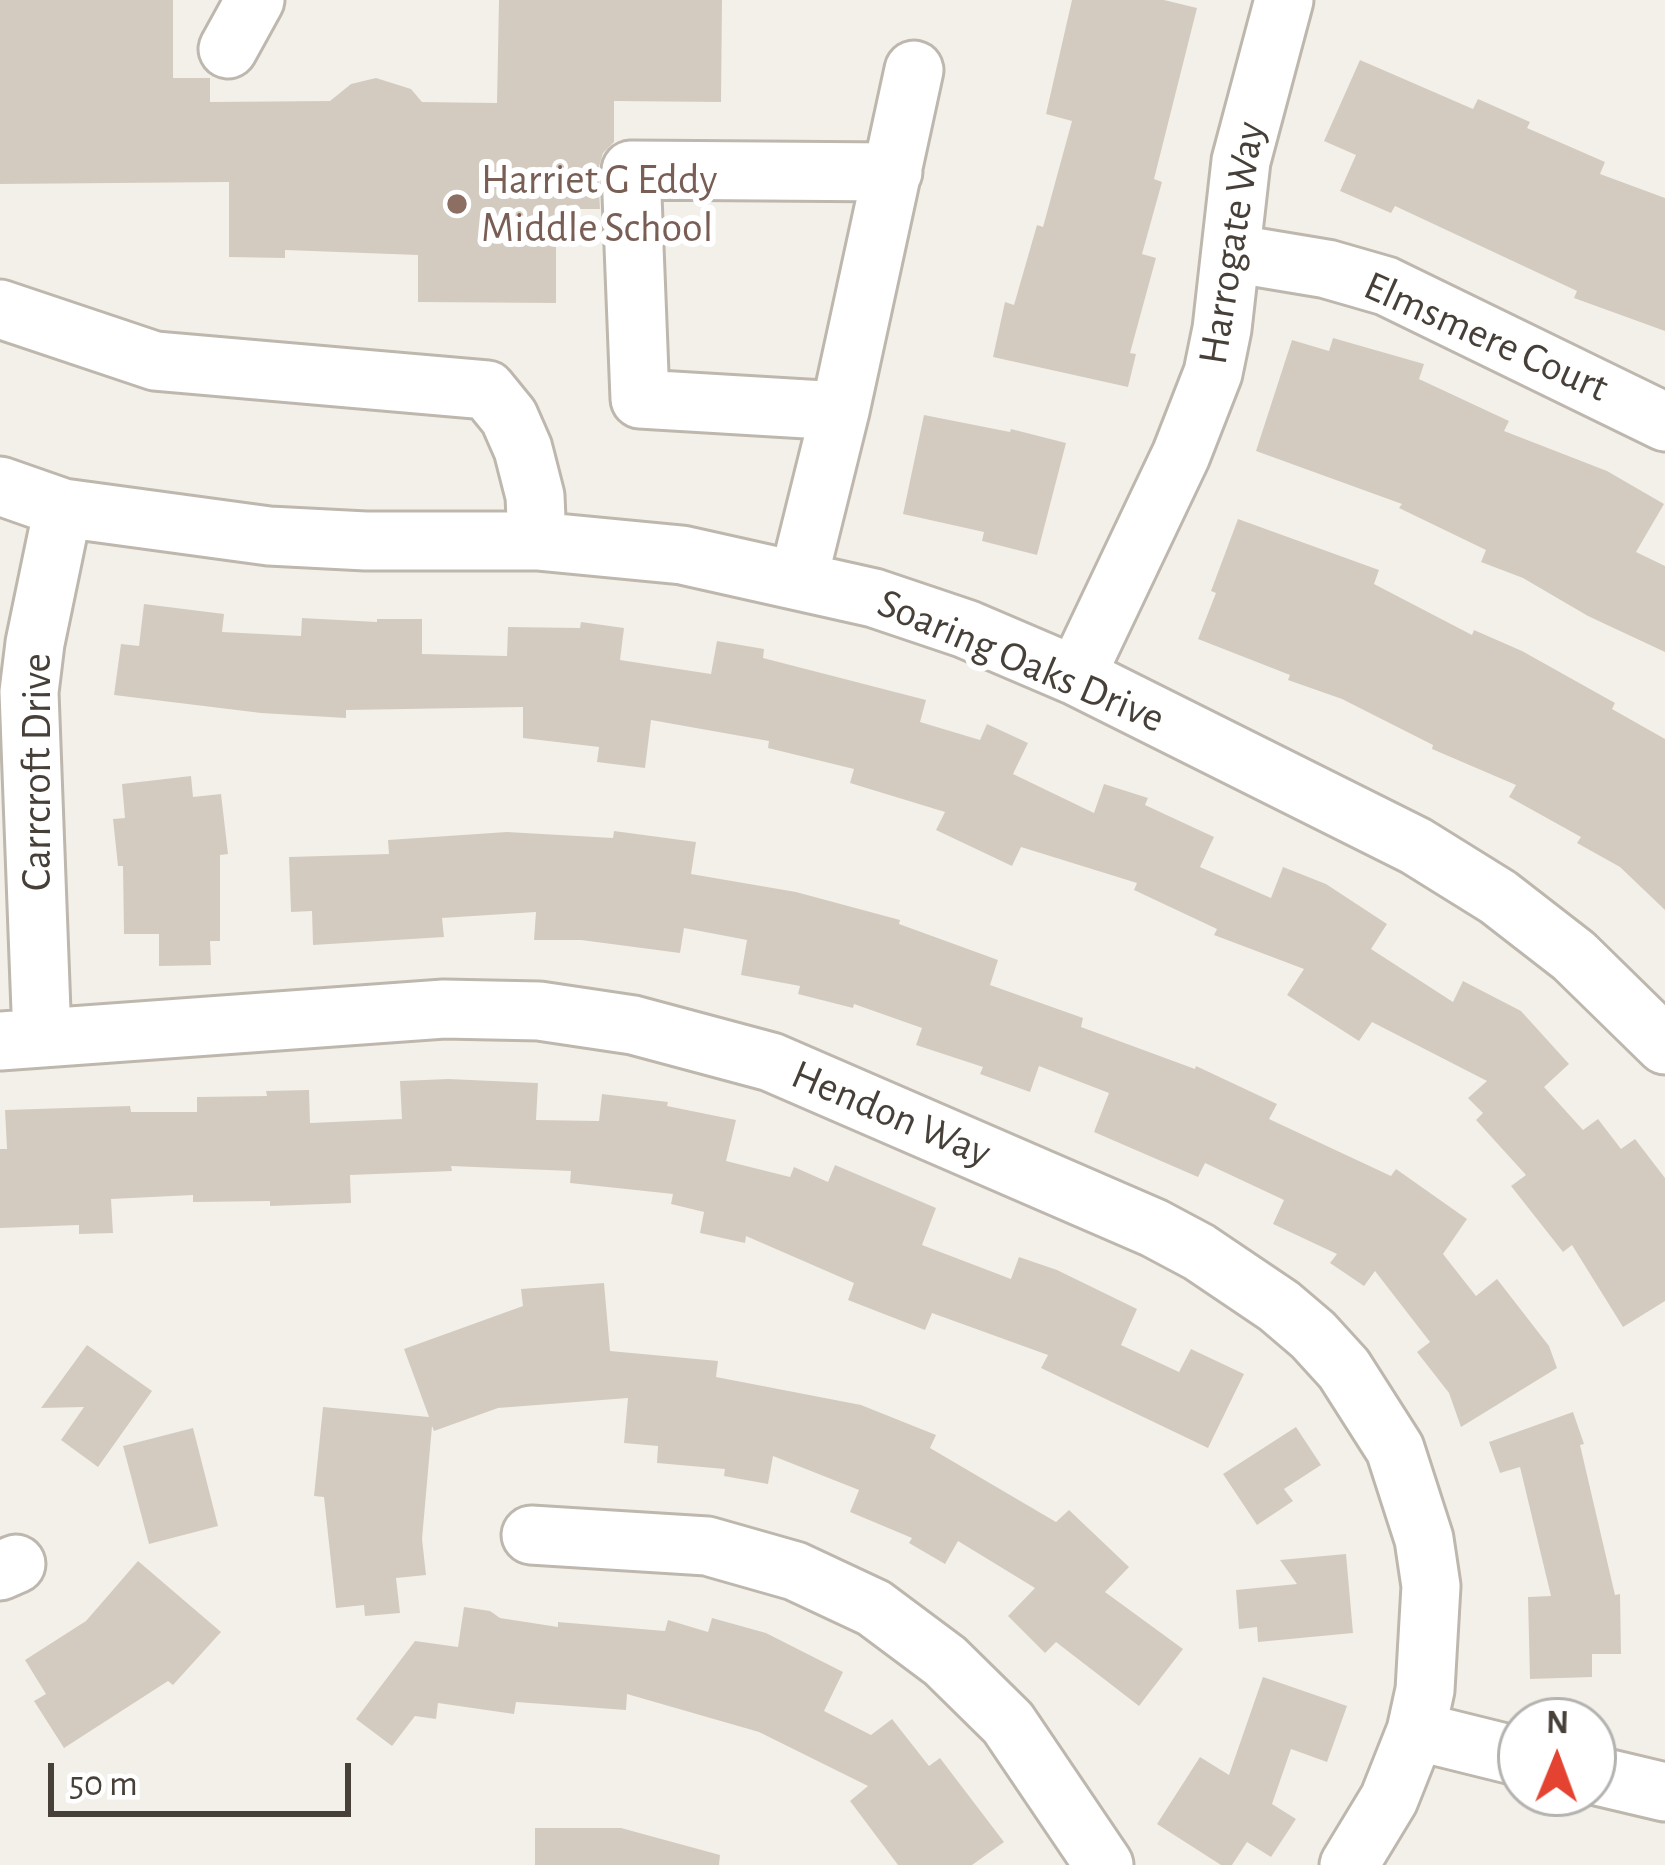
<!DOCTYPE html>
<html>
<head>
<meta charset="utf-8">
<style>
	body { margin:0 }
	#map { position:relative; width:1665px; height:1865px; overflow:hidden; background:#f3f0ea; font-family:"Alegreya Sans",sans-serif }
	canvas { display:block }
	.north { position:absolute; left:1497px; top:1697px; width:120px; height:120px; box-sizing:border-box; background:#fff; border:3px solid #b5b3b0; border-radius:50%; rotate:1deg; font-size:33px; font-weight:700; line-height:48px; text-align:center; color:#464039 }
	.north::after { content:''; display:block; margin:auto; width:42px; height:54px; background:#e34330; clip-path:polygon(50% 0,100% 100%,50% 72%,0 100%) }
	.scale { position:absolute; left:48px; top:1763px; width:303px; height:54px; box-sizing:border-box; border:6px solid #464039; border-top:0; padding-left:15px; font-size:36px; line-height:42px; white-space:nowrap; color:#464039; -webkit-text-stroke:9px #fff; paint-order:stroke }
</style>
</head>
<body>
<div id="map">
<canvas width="1665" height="1865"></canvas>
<div class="north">N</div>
<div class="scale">50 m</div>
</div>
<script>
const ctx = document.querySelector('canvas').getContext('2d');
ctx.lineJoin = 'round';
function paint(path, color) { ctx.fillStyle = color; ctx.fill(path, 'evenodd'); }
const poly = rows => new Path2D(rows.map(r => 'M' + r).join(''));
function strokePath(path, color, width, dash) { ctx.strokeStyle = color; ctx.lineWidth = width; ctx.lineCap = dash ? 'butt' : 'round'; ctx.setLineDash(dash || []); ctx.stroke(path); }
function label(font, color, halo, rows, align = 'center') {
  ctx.font = font + ' "Alegreya Sans",sans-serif'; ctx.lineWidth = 12; ctx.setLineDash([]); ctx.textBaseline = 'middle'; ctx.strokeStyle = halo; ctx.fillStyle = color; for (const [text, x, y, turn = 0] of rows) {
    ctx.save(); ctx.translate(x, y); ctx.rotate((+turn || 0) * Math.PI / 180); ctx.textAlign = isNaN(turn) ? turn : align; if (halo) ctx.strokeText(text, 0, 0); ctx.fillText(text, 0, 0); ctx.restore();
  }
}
const building = poly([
	[0,0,173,0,173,78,210,78,210,102,330,101,351,84,376,78,411,89,422,102,497,103,499,0,722,0,721,102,614,101,614,142,603,153,598,170,600,209,556,209,556,303,418,302,418,255,285,250,285,258,229,257,229,182,0,184],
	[1072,0,1164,0,1197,8,1154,179,1162,182,1142,254,1156,258,1130,353,1136,354,1128,387,993,357,1005,302,1014,305,1037,225,1043,227,1072,121,1046,114],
	[1360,60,1473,109,1478,99,1530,122,1527,128,1605,162,1600,174,1665,198,1665,331,1574,298,1577,291,1395,206,1391,213,1340,191,1356,155,1324,141],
	[1333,338,1424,364,1419,379,1509,421,1504,431,1607,471,1664,504,1636,552,1665,566,1665,652,1588,616,1523,578,1481,562,1486,550,1399,508,1402,504,1256,451,1292,340,1329,351],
	[924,415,1010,432,1011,429,1066,443,1037,555,982,541,984,532,903,514],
	[1238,519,1379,570,1374,584,1472,635,1474,630,1522,651,1615,703,1612,709,1665,739,1665,910,1620,867,1577,843,1581,837,1509,797,1516,785,1432,749,1433,745,1342,699,1288,680,1290,675,1198,639,1216,593,1211,591],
	[144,604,224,614,222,632,301,636,302,618,377,622,377,619,422,619,422,654,507,656,508,627,580,628,581,622,624,628,620,660,711,674,717,641,764,649,763,658,926,700,920,722,980,740,987,724,1028,743,1013,774,1094,813,1104,784,1148,798,1145,805,1214,837,1200,867,1271,898,1283,867,1326,884,1387,924,1371,949,1453,1002,1463,981,1521,1011,1569,1064,1544,1087,1583,1130,1598,1119,1621,1149,1635,1139,1665,1178,1665,1301,1623,1327,1572,1245,1563,1252,1511,1186,1526,1175,1476,1120,1483,1113,1468,1098,1487,1081,1372,1022,1359,1041,1287,995,1304,969,1214,935,1217,929,1134,890,1137,883,1021,847,1012,866,936,830,945,812,850,783,854,769,768,748,769,741,651,720,645,768,597,762,599,747,523,738,523,707,346,710,346,718,261,713,114,695,121,644,139,646],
	[191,776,193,797,221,794,228,854,220,855,220,941,210,941,211,965,159,966,159,934,124,934,123,866,118,866,113,819,125,818,122,784],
	[614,831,696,842,691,874,796,892,900,920,899,924,998,960,990,985,1083,1018,1081,1027,1195,1069,1196,1066,1277,1104,1269,1119,1391,1176,1396,1169,1467,1219,1443,1254,1476,1296,1497,1279,1549,1346,1557,1368,1461,1427,1449,1393,1417,1352,1430,1342,1375,1271,1364,1286,1330,1263,1337,1254,1273,1224,1284,1200,1205,1163,1198,1177,1094,1132,1109,1093,1039,1066,1030,1092,980,1074,983,1067,916,1045,922,1028,854,1004,853,1008,798,994,800,986,741,975,747,940,684,928,680,953,581,940,534,940,536,912,442,918,444,937,313,945,312,911,291,912,289,857,389,854,388,840,507,832,613,838],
	[448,1079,538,1083,536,1120,599,1121,602,1094,668,1102,667,1106,736,1120,726,1161,790,1177,794,1167,828,1182,835,1165,936,1208,922,1245,1011,1279,1019,1257,1057,1270,1137,1309,1121,1345,1179,1372,1191,1349,1244,1374,1208,1448,1041,1368,1048,1355,932,1313,925,1330,848,1300,854,1283,746,1236,745,1243,700,1233,704,1212,671,1204,673,1194,570,1183,571,1171,451,1166,452,1171,350,1175,351,1203,270,1206,270,1201,193,1202,193,1195,111,1199,113,1233,79,1234,79,1225,0,1228,0,1149,7,1149,5,1110,130,1106,131,1112,197,1112,197,1097,267,1096,266,1091,309,1090,310,1123,402,1119,400,1081],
	[604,1283,610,1351,718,1361,716,1377,861,1405,936,1435,930,1448,1056,1522,1069,1510,1129,1567,1105,1592,1183,1649,1139,1706,1056,1642,1045,1653,1008,1616,1035,1588,958,1541,945,1564,909,1543,912,1538,850,1512,859,1490,773,1456,768,1484,724,1476,725,1469,657,1463,658,1446,624,1443,628,1398,498,1408,434,1431,432,1426,422,1539,426,1575,396,1578,400,1613,365,1616,364,1605,336,1608,324,1497,314,1496,323,1407,429,1417,404,1349,523,1306,521,1289],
	[87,1345,152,1391,98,1467,61,1440,84,1407,41,1408],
	[1573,1412,1584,1444,1580,1445,1615,1595,1620,1594,1621,1654,1592,1654,1592,1677,1530,1679,1528,1597,1551,1596,1520,1467,1500,1473,1489,1442],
	[1296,1427,1321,1465,1284,1489,1293,1501,1257,1525,1223,1474],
	[193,1428,218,1526,149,1544,123,1446],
	[1346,1554,1353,1633,1258,1642,1257,1627,1239,1629,1236,1590,1297,1584,1280,1560],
	[138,1561,221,1632,173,1685,168,1681,64,1748,34,1701,46,1694,25,1660,86,1621],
	[464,1607,490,1611,500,1618,558,1627,558,1622,665,1631,668,1620,708,1632,712,1618,766,1633,843,1672,824,1711,871,1735,892,1719,929,1766,940,1758,1004,1842,972,1865,898,1865,850,1801,868,1786,759,1732,627,1694,626,1710,516,1702,514,1714,438,1703,436,1719,415,1716,392,1746,356,1719,415,1641,458,1647],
	[1263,1677,1347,1706,1327,1762,1291,1749,1272,1804,1296,1819,1271,1857,1247,1842,1232,1865,1221,1865,1157,1824,1200,1757,1229,1775],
	[535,1828,621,1828,720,1855,719,1865,535,1865]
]);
const minor = poly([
	[228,49,255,0],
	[1231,253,1327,269,1386,286,1665,422],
	[0,309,155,361,487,390,509,417,523,449,535,496,537,541],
	[840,411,640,399,631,170,893,172],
	[0,486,63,508,269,536,366,541,537,541,682,555,874,598,966,629,1076,676,1416,846,1498,897,1574,956,1665,1045],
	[798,580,840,411,914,70],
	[1076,676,1181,455,1213,373,1222,329,1241,161,1284,0],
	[42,1038,29,692,35,643,63,508],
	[0,1041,444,1009,539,1011,633,1025,771,1062,1154,1228,1199,1252,1279,1306,1313,1335,1344,1369,1395,1449,1424,1539,1431,1586,1425,1690,1416,1731,1389,1799,1349,1865],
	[531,1535,707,1546,795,1571,874,1608,945,1661,1008,1723,1104,1865],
	[0,1571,16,1564],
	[1416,1731,1521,1757],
	[1593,1775,1665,1792]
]);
const markers = [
	[457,204,12,"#8d6e63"]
];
const educationNames = [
	["Harriet G Eddy",481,180],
	["Middle School",481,228]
];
const streetNames = [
	["Harrogate Way",1232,243,-81],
	["Elmsmere Court",1486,337,24],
	["Soaring Oaks Drive",1021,661,23],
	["Carrcroft Drive",37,772,-90],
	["Hendon Way",891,1114,23]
];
paint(building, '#d4cbc0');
strokePath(minor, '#beb7ad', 63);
strokePath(minor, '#fff', 57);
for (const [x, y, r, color] of markers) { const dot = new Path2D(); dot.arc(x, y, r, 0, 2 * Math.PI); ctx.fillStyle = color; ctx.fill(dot); strokePath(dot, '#fff', 4.5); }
label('42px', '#785e54', '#fff', educationNames, 'left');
label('42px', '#464039', '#fff', streetNames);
</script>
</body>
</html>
